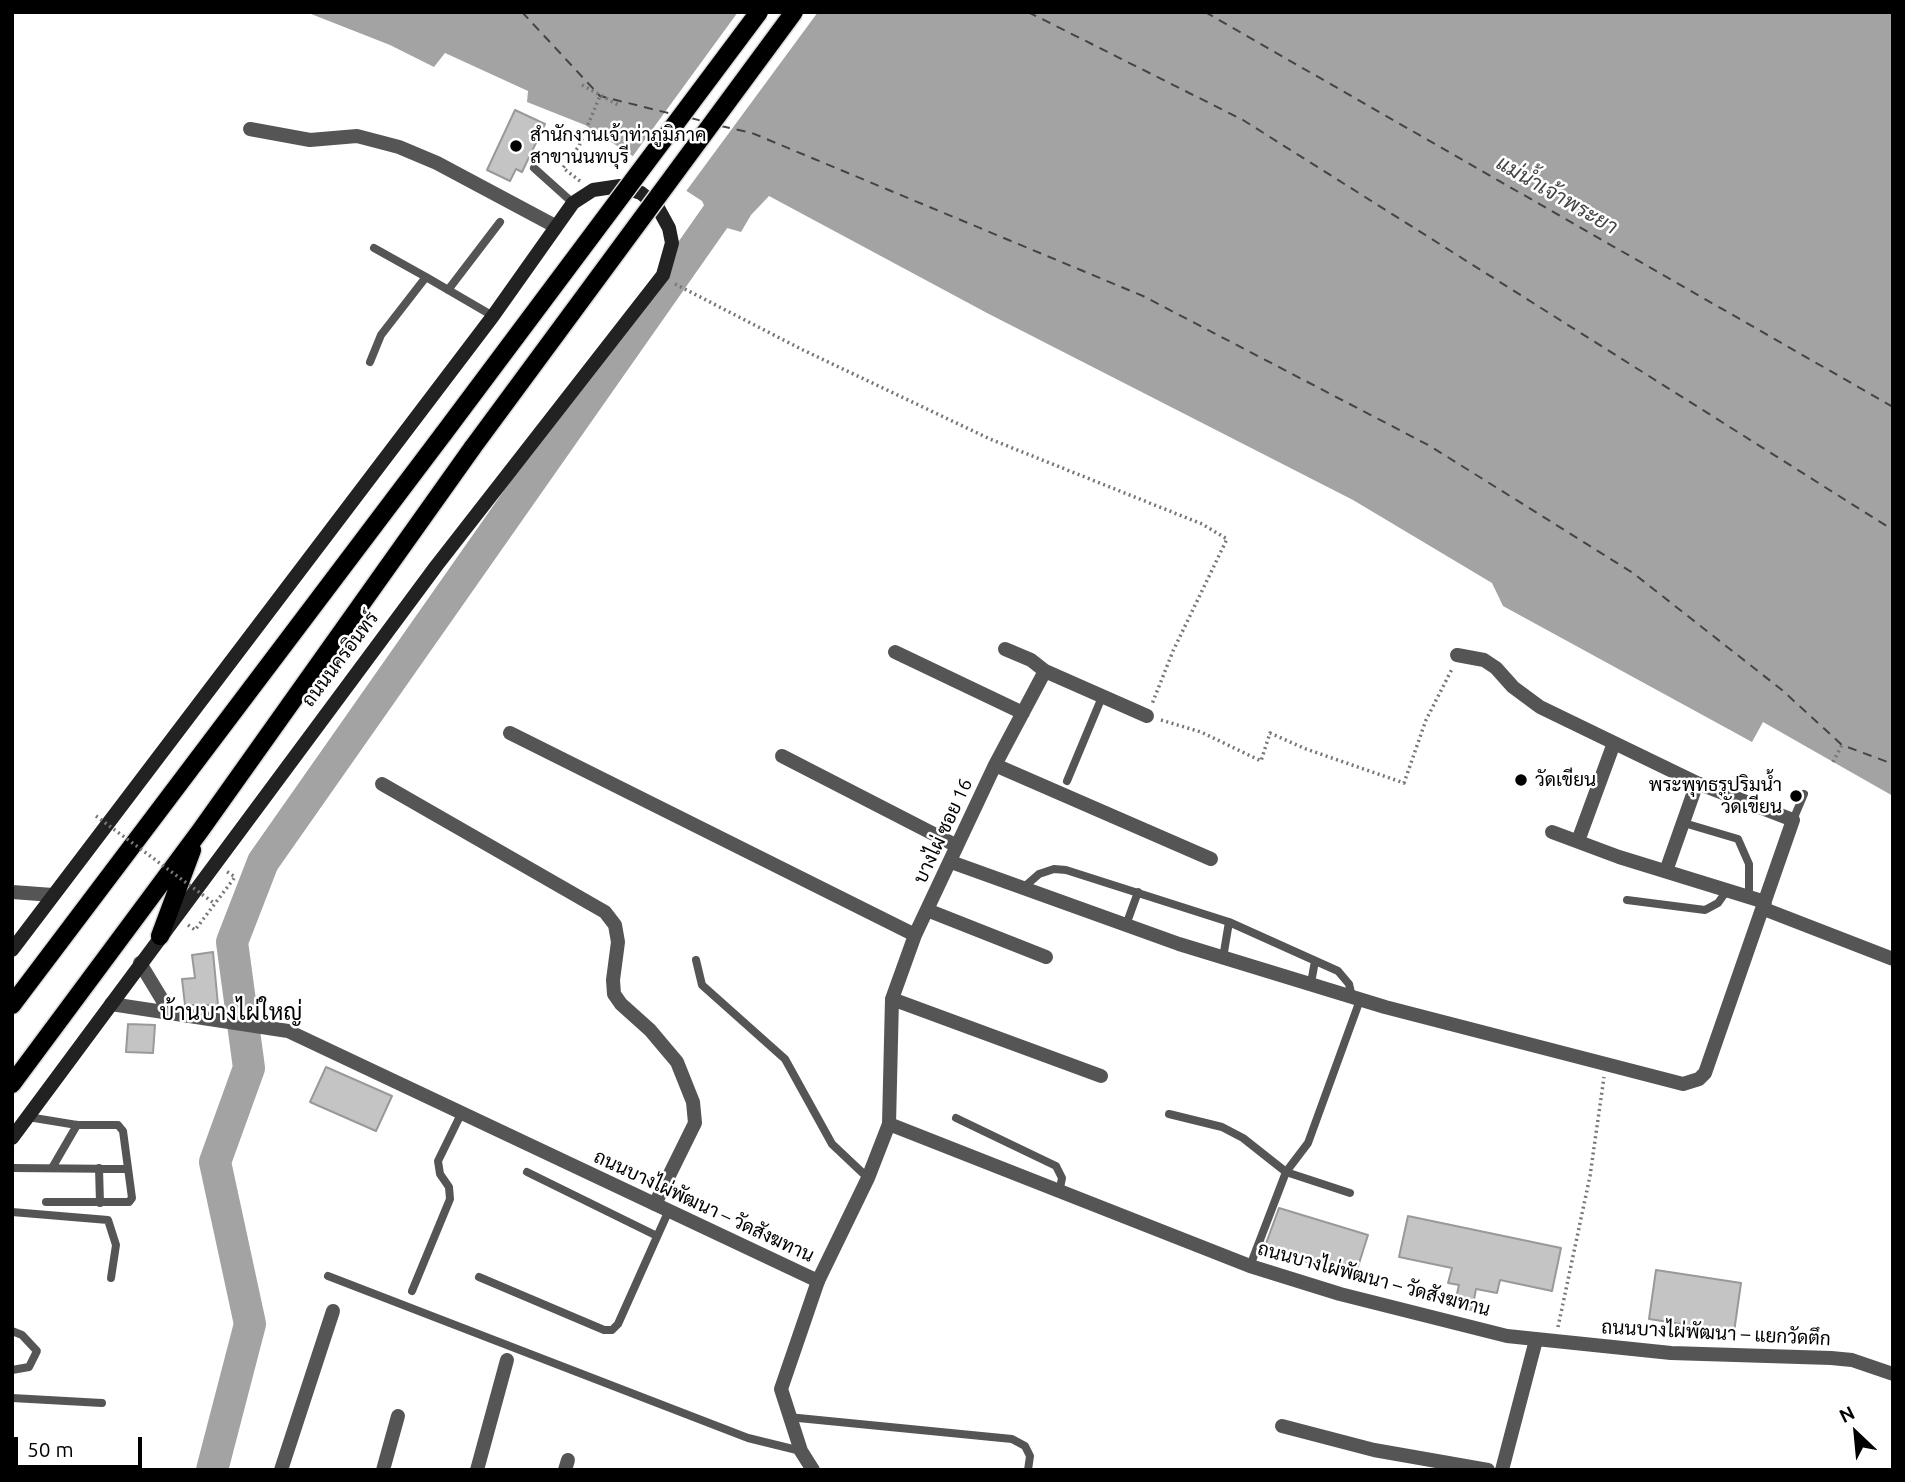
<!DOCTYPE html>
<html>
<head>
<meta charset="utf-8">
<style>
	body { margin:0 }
	#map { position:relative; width:1905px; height:1482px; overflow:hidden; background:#fff; font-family:Ubuntu,sans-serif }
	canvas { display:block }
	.frame { position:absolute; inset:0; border:14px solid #000; pointer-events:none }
	.north { position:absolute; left:1821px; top:1398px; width:70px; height:70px; -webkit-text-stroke:5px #fff; paint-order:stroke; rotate:334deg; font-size:19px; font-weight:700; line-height:28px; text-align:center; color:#000 }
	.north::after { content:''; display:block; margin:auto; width:24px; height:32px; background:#000; clip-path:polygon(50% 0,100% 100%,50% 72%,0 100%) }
	.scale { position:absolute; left:14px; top:1437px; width:128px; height:32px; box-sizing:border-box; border:4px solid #000; border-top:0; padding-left:9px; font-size:21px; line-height:24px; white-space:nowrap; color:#000; -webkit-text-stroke:5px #fff; paint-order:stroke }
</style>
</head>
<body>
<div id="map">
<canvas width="1905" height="1482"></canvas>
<div class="frame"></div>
<div class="north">N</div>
<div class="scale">50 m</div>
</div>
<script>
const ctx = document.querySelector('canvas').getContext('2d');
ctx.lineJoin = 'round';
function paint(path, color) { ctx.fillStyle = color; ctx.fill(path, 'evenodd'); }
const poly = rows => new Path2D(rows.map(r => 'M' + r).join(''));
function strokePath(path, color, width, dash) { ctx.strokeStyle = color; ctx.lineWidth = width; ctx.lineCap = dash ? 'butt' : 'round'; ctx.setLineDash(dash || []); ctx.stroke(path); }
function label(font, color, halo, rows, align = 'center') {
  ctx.font = font + ' Ubuntu,Sarabun,sans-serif'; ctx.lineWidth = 5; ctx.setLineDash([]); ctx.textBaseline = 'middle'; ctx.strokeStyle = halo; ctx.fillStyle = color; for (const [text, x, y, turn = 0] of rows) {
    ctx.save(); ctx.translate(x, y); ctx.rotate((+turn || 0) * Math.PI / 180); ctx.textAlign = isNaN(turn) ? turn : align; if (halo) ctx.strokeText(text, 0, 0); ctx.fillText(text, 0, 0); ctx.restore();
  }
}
const water = poly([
	[306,12,1893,12,1893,796,1763,722,1752,742,1503,606,1492,583,1353,500,987,313,769,196,751,215,741,232,713,224,702,201,585,125,527,102,528,91,445,53,434,67,390,45]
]);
const pier = poly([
	[738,12,818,12,684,194,630,160]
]);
const river = poly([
	[212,1470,250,1324,215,1162,249,1068,232,942,263,862,735,189]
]);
const ferry = poly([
	[522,12,600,96,672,114],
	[1028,12,1243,120,1893,530],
	[1205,12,1893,407],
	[691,118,702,121],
	[721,126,752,133,1143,296,1430,446,1633,573,1782,690,1842,745,1893,764]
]);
const building = poly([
	[515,110,545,124,522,172,516,169,510,181,487,170,515,110],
	[213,952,218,1005,185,1005,182,979,195,978,192,955,213,952],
	[128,1024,155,1025,153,1053,126,1052,128,1024],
	[326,1067,392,1096,376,1131,310,1102,326,1067],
	[1279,1208,1368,1235,1355,1276,1264,1249,1279,1208],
	[1408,1216,1561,1248,1552,1291,1500,1280,1497,1293,1476,1289,1472,1310,1454,1307,1459,1285,1448,1283,1452,1268,1399,1257,1408,1216],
	[1656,1270,1741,1283,1734,1332,1649,1319,1656,1270]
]);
const path = poly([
	[582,85,620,106],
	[580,181,563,168,579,146,600,96],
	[675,284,803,350,990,439,1202,524,1227,539,1173,651,1152,704],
	[1161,720,1201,732,1261,761,1270,733,1306,749,1404,783,1426,720,1452,669],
	[1833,762,1842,745],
	[188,925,195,930,235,877,226,871],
	[1558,1327,1590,1176,1604,1077]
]);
const service = poly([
	[534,168,573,203],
	[374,248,426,277],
	[448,290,500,222],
	[370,362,381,335,426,277,493,316],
	[1067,781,1102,697],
	[1793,820,1804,794],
	[1684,823,1738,839,1749,864,1749,895],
	[1023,888,1039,874,1054,869,1066,870,1229,922,1338,971,1349,984,1352,997],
	[1627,900,1705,910,1718,903,1728,889],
	[1126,925,1138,892],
	[1223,958,1229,922],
	[696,960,702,985,785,1059,832,1144,868,1178],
	[1311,983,1315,961],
	[1169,1114,1222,1127,1243,1138,1286,1172,1250,1266],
	[28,1117,77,1125,118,1125,123,1131,132,1198,129,1202,46,1202],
	[956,1118,1056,1166,1062,1178,1059,1193],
	[12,1168,127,1169],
	[52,1168,77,1125],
	[99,1168,100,1203],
	[527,1172,657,1236],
	[1350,1193,1286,1172,1308,1143,1360,1000],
	[12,1212,108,1220,116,1245,111,1278],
	[328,1276,748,1438,801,1451],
	[479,1277,604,1330,612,1330,618,1324,669,1210],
	[412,1291,450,1199,449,1187,440,1174,438,1161,462,1112],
	[12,1331,22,1335,37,1351,29,1367,12,1370],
	[12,1398,102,1403],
	[788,1417,1012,1439,1025,1446,1030,1456,1028,1470]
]);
const minor = poly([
	[250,129,310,140,357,136,399,147,437,163,555,226],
	[1005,649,1031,660,1045,671],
	[895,652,1023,713],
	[510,733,915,935],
	[782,756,957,846],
	[995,765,1211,859],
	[382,784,605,912,615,925,618,942,613,980,614,994,621,1004,650,1030,677,1062,693,1102,695,1123,655,1204],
	[1552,832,1619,857,1765,902],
	[1578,841,1614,743],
	[951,862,1179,944,1385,1007,1683,1084,1699,1079,1705,1073,1793,820,1697,783,1540,707,1513,687,1496,668,1484,660,1457,655],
	[1666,871,1697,783],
	[12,892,53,895],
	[1764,909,1893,959],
	[927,910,1046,957],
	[892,999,1101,1076],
	[889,1124,892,999,915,935,995,765,1045,671,1147,716],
	[1282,1426,1374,1450,1488,1470],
	[281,1470,333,1311],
	[383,1470,398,1416],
	[477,1470,507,1360],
	[565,1470,568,1460],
	[813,1470,801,1451,781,1389,818,1281],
	[1502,1470,1536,1340]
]);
const tertiary = poly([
	[140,963,169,1011],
	[111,1004,288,1031,818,1281,868,1178,889,1124,1250,1266,1340,1294,1507,1336,1671,1353,1831,1358,1852,1360,1893,1374]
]);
const secondary = poly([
	[12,950,493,316,573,203,593,190,620,186,641,193,657,206,669,228,672,243,663,275,437,565,12,1138]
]);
const primary = poly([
	[160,936,192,850],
	[12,1005,444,433],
	[12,1084,200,831,473,447]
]);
const pathBridge = poly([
	[96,816,215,904]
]);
const primaryBridge = poly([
	[444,433,759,12],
	[473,447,794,12]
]);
const markers = [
	[516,146,7,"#000"],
	[1521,780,7,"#000"],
	[1796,796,7,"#000"]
];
const poiNames = [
	["สำนักงานเจ้าท่าภูมิภาค",530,135],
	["สาขานนทบุรี",530,157],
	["วัดเขียน",1535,780],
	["พระพุทธรูปริมน้ำ",1782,785,"right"],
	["วัดเขียน",1782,807,"right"]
];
const streetNames = [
	["ถนนนครอินทร์",340,659,-53],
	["บางไผ่ ซอย 16",943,831,-65],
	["ถนนบางไผ่พัฒนา – วัดสังฆทาน",704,1206,25],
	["ถนนบางไผ่พัฒนา – วัดสังฆทาน",1374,1279,15],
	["ถนนบางไผ่พัฒนา – แยกวัดตึก",1716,1333,3]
];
const waterNames = [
	["แม่น้ำเจ้าพระยา",1557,195,30]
];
const quarterNames = [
	["บ้านบางไผ่ใหญ่",231,1012]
];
paint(water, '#a3a3a3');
paint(pier, '#fff');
strokePath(river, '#a3a3a3', 32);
strokePath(ferry, '#444', 2, [9, 7]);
paint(building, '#c4c4c4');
strokePath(building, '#999', 2);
strokePath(primary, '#dbdbdb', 21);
strokePath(path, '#777', 3.5, [2, 3.5]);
strokePath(service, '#555', 8);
strokePath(minor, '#555', 14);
strokePath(tertiary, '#555', 14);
strokePath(secondary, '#222', 14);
strokePath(primary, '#000', 18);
strokePath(primaryBridge, '#dbdbdb', 21, []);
strokePath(pathBridge, '#777', 3.5, [2, 3.5]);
strokePath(primaryBridge, '#000', 18);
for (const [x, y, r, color] of markers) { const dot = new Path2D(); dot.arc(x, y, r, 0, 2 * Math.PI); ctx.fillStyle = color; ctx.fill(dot); strokePath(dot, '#fff', 2.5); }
label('19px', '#000', '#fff', poiNames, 'left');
label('19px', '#000', '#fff', streetNames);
label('italic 21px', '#444', '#fff', waterNames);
label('23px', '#000', '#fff', quarterNames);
</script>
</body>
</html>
